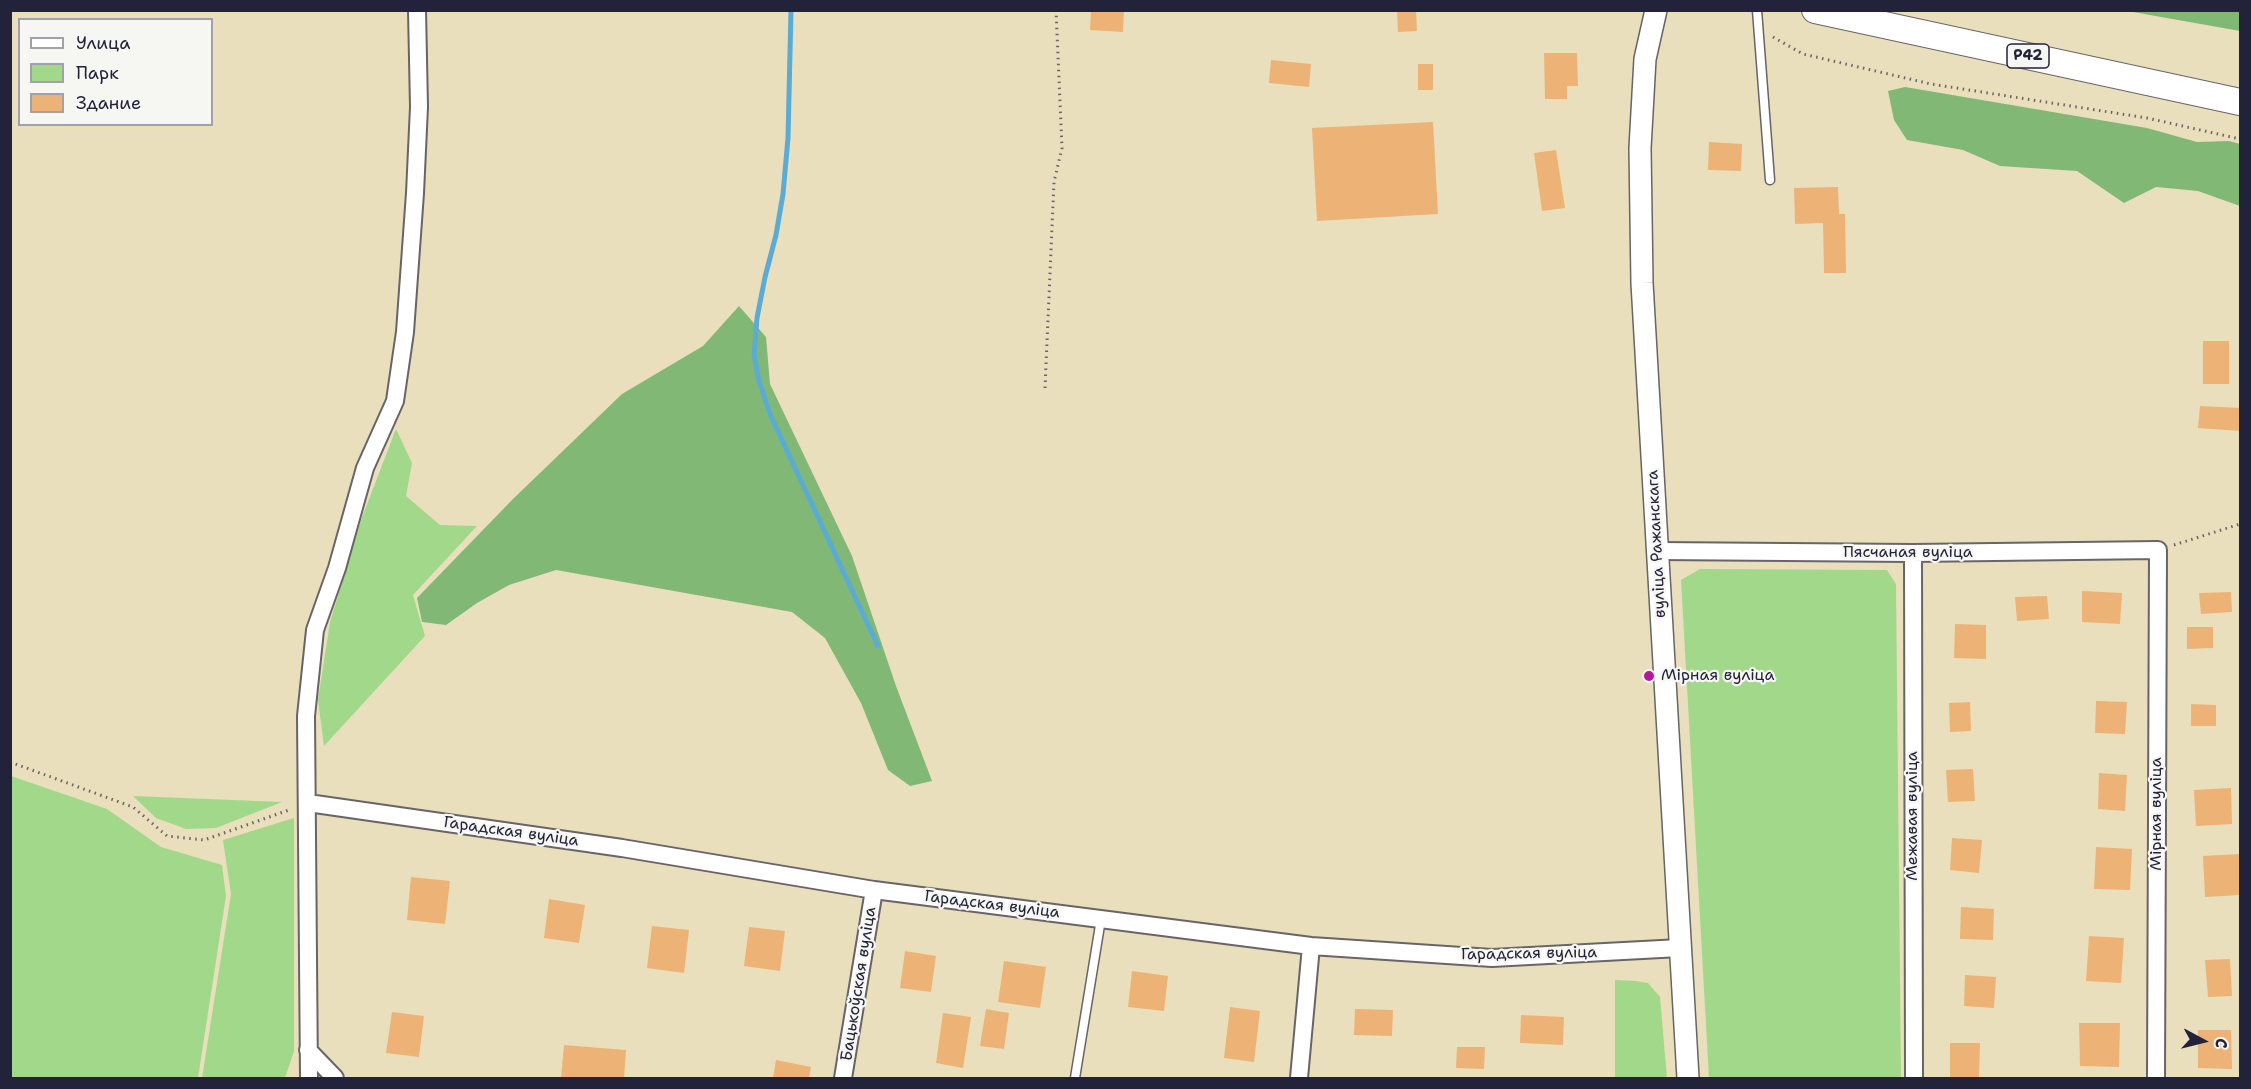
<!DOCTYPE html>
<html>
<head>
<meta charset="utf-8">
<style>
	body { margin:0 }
	#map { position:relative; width:2251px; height:1089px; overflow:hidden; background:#eadfbc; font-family:"Shantell Sans",sans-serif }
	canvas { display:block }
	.frame { position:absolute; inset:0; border:12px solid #22223b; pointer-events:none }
	.legend { position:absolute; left:18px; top:18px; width:195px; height:108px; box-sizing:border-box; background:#f6f6f2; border:2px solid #a1a1a9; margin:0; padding:8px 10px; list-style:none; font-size:18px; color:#22223b }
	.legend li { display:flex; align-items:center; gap:12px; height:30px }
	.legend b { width:30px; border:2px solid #a1a1a9 }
	.north { position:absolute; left:2173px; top:1011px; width:60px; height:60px; -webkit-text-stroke:4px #f6f6f2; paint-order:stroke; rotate:97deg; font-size:16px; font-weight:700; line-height:24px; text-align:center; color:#22223b }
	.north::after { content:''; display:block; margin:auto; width:21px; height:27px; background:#22223b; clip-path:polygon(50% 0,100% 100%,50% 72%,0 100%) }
</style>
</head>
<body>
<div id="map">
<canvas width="2251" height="1089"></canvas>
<div class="frame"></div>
<ul class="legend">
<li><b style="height:8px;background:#fff"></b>Улица</li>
<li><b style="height:16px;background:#a2d889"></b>Парк</li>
<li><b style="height:16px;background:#edb376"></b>Здание</li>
</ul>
<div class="north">С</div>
</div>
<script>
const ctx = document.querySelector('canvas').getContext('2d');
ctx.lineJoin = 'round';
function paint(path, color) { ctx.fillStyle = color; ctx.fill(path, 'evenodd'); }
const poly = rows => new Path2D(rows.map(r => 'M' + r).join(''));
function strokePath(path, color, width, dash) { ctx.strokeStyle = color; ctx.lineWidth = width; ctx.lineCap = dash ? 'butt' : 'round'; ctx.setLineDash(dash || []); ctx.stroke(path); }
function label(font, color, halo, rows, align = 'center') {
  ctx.font = font + ' "Shantell Sans",sans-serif'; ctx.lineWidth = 4.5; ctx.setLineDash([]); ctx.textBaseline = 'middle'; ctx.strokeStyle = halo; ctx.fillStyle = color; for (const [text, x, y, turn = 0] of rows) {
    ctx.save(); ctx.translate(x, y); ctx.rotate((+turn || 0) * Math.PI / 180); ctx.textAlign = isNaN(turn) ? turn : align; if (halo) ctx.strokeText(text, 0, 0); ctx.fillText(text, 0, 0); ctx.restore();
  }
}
const green = poly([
	[396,429,412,463,406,496,440,525,477,526,413,595,425,636,324,746,318,700,330,622,361,520],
	[1700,569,1887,570,1896,584,1901,1078,1709,1078,1681,580],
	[11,776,107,809,161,847,222,865,226,896,198,1078,11,1078],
	[133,796,282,802,216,828,186,829,156,818],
	[294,818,294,1051,285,1078,202,1078,231,894,223,840],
	[1615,980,1636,981,1648,983,1660,997,1667,1078,1615,1078]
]);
const forest = poly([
	[2127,11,2240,11,2240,31,2133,12],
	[1905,87,2147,128,2197,142,2229,141,2240,144,2240,206,2198,191,2156,187,2124,203,2077,171,2000,166,1963,150,1907,140,1894,120,1888,91],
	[739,306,766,337,770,384,852,556,896,686,932,781,910,786,888,770,861,703,825,638,792,612,556,570,509,585,477,603,446,625,422,622,417,598,513,499,622,394,703,346]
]);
const stream = poly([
	[791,10,788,138,783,194,776,235,765,277,757,318,754,355,759,381,770,414,878,646]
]);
const building = poly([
	[1091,10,1124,10,1123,32,1090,30],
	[1397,10,1416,10,1417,31,1398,32],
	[1544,53,1577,53,1578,86,1567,86,1567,99,1545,99],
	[1271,60,1311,64,1309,87,1269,83],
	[1418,64,1433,64,1433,90,1418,90],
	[1433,122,1438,214,1317,221,1312,128],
	[1709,142,1742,144,1741,171,1708,170],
	[1556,150,1565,208,1542,211,1534,153],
	[1838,187,1839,214,1845,214,1846,273,1824,273,1823,223,1795,224,1794,188],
	[2203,341,2229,341,2229,384,2203,384],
	[2200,406,2240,408,2240,431,2198,428],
	[2082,591,2122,593,2120,624,2082,622],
	[2231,592,2232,612,2201,614,2199,593],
	[2047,596,2049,619,2017,621,2015,597],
	[1955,624,1986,625,1986,659,1954,658],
	[2187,627,2213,627,2213,648,2187,649],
	[2096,701,2127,702,2125,734,2095,733],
	[1970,702,1971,731,1950,732,1949,703],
	[2191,704,2216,705,2216,726,2191,726],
	[1973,769,1975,801,1948,802,1946,770],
	[2099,773,2127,775,2125,811,2098,809],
	[2231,788,2232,824,2196,826,2194,790],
	[1952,838,1982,840,1979,873,1950,870],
	[2096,847,2132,849,2130,890,2094,889],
	[2240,854,2240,895,2205,897,2203,856],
	[411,877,450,881,445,924,407,920],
	[549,899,585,905,579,943,544,938],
	[1961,907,1994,909,1993,940,1960,939],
	[652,926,689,930,684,973,647,968],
	[749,927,785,931,780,971,744,966],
	[2089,936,2124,938,2121,983,2086,981],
	[905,951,936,956,931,992,900,988],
	[2230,959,2232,996,2208,997,2205,960],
	[1004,961,1046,967,1040,1008,998,1002],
	[1132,971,1168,976,1164,1011,1128,1007],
	[1965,975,1996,977,1994,1008,1964,1006],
	[1230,1007,1260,1011,1254,1062,1224,1058],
	[986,1009,1009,1013,1004,1049,980,1046],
	[1355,1009,1393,1010,1392,1036,1354,1035],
	[392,1012,424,1016,419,1057,386,1053],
	[943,1013,971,1017,963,1068,936,1063],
	[1521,1015,1564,1017,1563,1045,1520,1043],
	[2079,1023,2120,1023,2119,1067,2080,1066],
	[2198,1030,2231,1030,2232,1069,2198,1068],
	[1950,1043,1980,1043,1979,1078,1950,1078],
	[564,1045,626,1050,624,1078,561,1078],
	[1457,1047,1485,1047,1484,1069,1456,1068],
	[776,1060,811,1067,809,1078,773,1078]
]);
const path = poly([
	[1773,37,1803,54,1931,84,2147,118,2240,139],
	[1045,388,1054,182,1062,148,1056,10],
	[2174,545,2240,524],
	[10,762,133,807,167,836,204,840,289,810]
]);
const service = poly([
	[1757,10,1770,180],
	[1075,1078,1101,919]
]);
const minor = poly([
	[1657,551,1913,553,2158,550,2156,1078],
	[1913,553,1914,1078],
	[308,803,622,848,874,890,1311,946,1492,958,1680,948],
	[308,1050,335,1078],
	[309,1078,306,716,315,630,337,568,365,468,395,401,405,332,415,193,419,107,417,10],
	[843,1078,874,890],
	[1299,1078,1311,946]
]);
const tertiary = poly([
	[1656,10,1645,59,1640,148,1642,283,1688,1078]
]);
const primary = poly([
	[1815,10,2240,102]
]);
const markers = [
	[1649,676,6,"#b5179e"]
];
const shields = [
	[2028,56,42]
];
const shieldNames = [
	["Р42",2028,56]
];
const streetNames = [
	["вуліца Ражанскага",1657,544,-93],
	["Пясчаная вуліца",1908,553],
	["Мірная вуліца",2157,814,-90],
	["Межавая вуліца",1913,816,-90],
	["Гарадская вуліца",511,832,8],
	["Гарадская вуліца",992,905,7],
	["Гарадская вуліца",1529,954,-1],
	["Бацькоўская вуліца",859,984,-81]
];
const poiNames = [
	["Мірная вуліца",1661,676]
];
paint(green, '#a2d889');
paint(forest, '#81b875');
strokePath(stream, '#5aacd5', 5);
paint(building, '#edb376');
strokePath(service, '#686468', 11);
strokePath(minor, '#686468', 20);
strokePath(tertiary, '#686468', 24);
strokePath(primary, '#686468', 28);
strokePath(path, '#686468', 3, [1.5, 4.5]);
strokePath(service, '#fff', 8);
strokePath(minor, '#fff', 16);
strokePath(tertiary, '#fff', 21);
strokePath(primary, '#fff', 26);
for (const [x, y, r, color] of markers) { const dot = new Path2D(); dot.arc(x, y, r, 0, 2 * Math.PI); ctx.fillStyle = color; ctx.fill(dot); strokePath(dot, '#f6f6f2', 2); }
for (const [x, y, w] of shields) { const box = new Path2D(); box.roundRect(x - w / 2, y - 12, w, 24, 4.5); ctx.fillStyle = '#f6f6f2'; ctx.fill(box); strokePath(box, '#22223b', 1.5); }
label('bold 15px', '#22223b', null, shieldNames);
label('16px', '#22223b', '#f6f6f2', streetNames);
label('16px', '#22223b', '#f6f6f2', poiNames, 'left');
</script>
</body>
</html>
